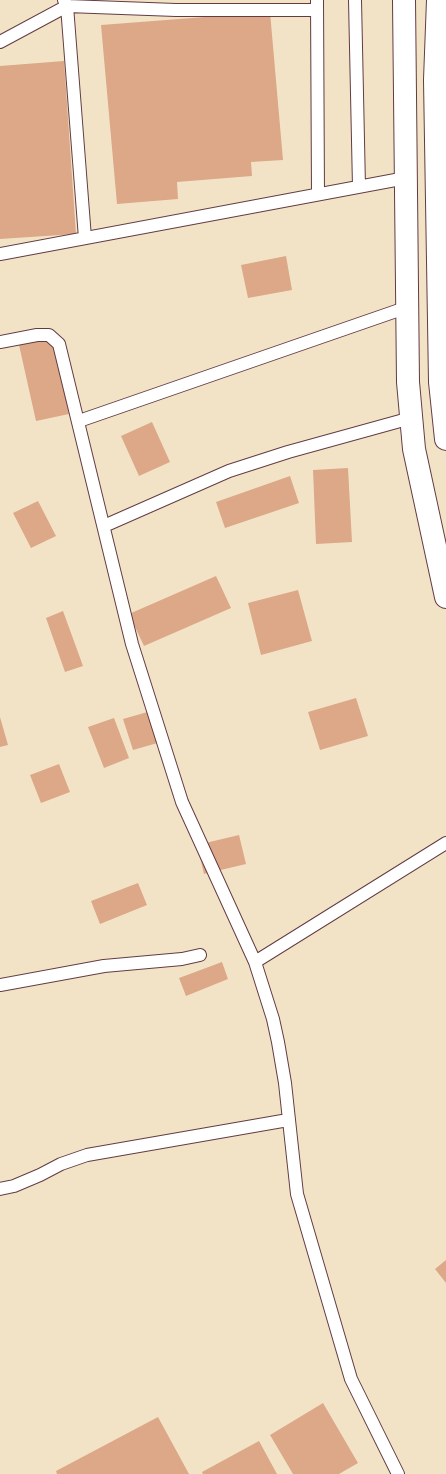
<!DOCTYPE html>
<html>
<head>
<meta charset="utf-8">
<style>
	body { margin:0 }
	canvas { display:block; background:#f2e3c7 }
</style>
</head>
<body>
<canvas width="446" height="1474"></canvas>
<script>
const ctx = document.querySelector('canvas').getContext('2d');
ctx.lineJoin = 'round';
function paint(path, color) { ctx.fillStyle = color; ctx.fill(path, 'evenodd'); }
const poly = rows => new Path2D(rows.map(r => 'M' + r).join(''));
function strokePath(path, color, width, dash) { ctx.strokeStyle = color; ctx.lineWidth = width; ctx.lineCap = dash ? 'butt' : 'round'; ctx.setLineDash(dash || []); ctx.stroke(path); }
const building = poly([
	[270,12,283,160,251,162,252,176,177,182,178,199,117,204,101,25],
	[64,61,76,234,0,239,0,66],
	[286,256,292,290,248,298,241,265],
	[52,337,69,414,36,421,19,345],
	[152,422,170,462,139,476,121,436],
	[348,468,352,542,316,544,313,470],
	[290,476,299,503,225,528,216,502],
	[38,501,56,536,31,548,13,513],
	[216,576,231,608,144,646,129,614],
	[298,590,312,641,261,655,248,603],
	[63,611,83,666,65,672,46,618],
	[356,698,368,736,320,750,308,712],
	[151,711,161,742,133,750,123,719],
	[0,717,8,745,0,747],
	[114,718,129,758,104,768,88,727],
	[59,764,70,792,41,803,30,775],
	[239,835,246,864,204,874,197,845],
	[138,883,147,905,100,924,91,901],
	[222,962,228,979,186,996,179,978],
	[446,1260,446,1283,435,1269],
	[323,1403,358,1463,339,1474,293,1474,270,1435],
	[158,1417,189,1474,57,1474,56,1471],
	[259,1441,277,1474,203,1474,202,1472]
]);
const lane = poly([
	[64,0,67,6,176,10,317,10],
	[317,0,318,194],
	[355,0,359,187],
	[0,42,67,6,85,238],
	[0,254,406,178],
	[0,342,37,335,49,335,59,344,132,644,182,802,255,962],
	[79,421,408,307],
	[104,526,229,471,288,452,411,418],
	[0,985,104,966,182,959,200,955],
	[0,1189,14,1186,40,1175,61,1164,87,1155,288,1120],
	[398,1474,351,1379,297,1194,285,1083,278,1042,273,1019,255,962,446,843]
]);
const secondary = poly([
	[404,0,408,382,414,449,446,597],
	[438,0,435,80,440,382,446,439]
]);
paint(building, '#dca888');
strokePath(lane, '#633c42', 14);
strokePath(secondary, '#633c42', 24);
strokePath(lane, '#fff', 12);
strokePath(secondary, '#fff', 22);
</script>
</body>
</html>
